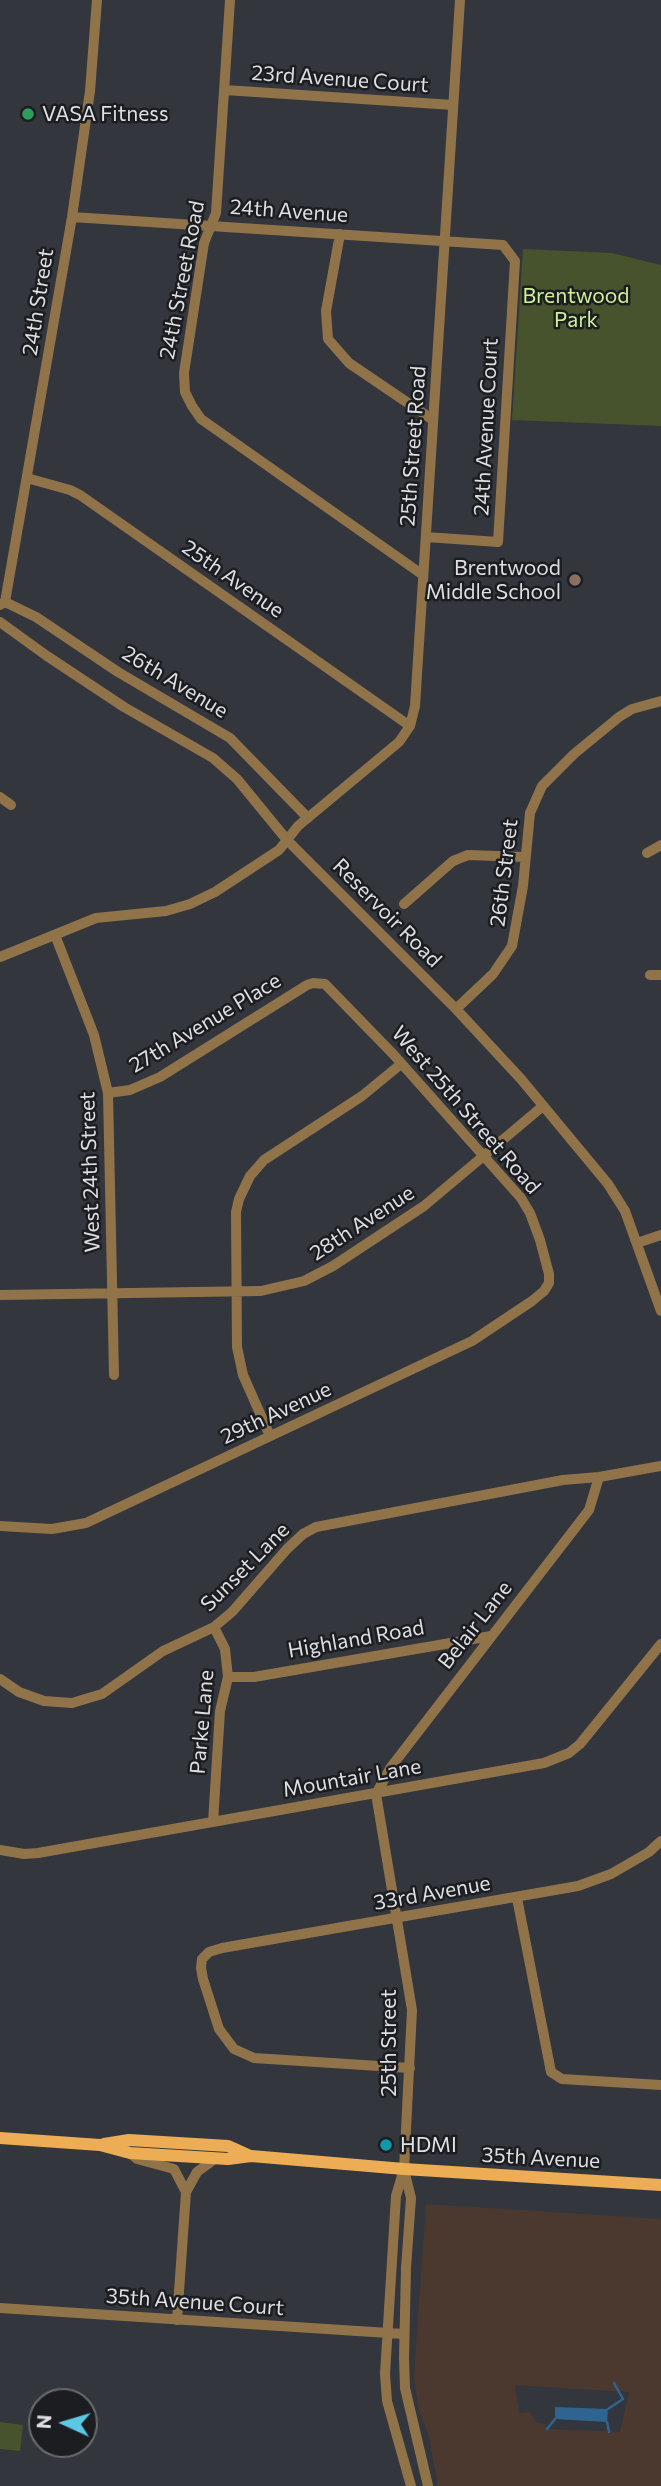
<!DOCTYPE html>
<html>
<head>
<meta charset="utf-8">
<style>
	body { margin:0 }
	#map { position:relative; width:661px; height:2486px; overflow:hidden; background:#33363d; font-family:Commissioner,sans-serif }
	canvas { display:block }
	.north { position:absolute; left:28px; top:2388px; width:70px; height:70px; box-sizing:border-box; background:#1c1d20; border:2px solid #696b6e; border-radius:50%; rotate:274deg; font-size:19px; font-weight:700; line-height:28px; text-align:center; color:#dddfe3 }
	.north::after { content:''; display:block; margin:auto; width:24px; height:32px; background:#5bc8e6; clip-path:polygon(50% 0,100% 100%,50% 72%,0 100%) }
</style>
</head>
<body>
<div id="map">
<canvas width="661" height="2486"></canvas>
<div class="north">N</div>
</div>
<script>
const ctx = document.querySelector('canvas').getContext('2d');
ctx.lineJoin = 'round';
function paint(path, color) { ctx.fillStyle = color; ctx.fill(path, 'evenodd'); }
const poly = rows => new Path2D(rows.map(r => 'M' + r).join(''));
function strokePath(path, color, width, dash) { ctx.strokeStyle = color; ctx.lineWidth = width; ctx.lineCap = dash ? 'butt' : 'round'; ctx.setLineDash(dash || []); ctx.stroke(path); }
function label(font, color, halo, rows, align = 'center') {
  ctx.font = font + ' Commissioner,sans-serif'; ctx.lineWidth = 5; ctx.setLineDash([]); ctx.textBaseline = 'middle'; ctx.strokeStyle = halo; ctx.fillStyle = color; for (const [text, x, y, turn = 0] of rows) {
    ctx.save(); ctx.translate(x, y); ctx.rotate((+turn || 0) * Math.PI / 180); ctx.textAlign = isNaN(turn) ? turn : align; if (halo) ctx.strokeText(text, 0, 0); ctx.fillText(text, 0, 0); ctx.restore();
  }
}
const commercial = poly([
	[426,2204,661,2219,661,2486,438,2486,429,2437,419,2410,414,2376],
	[515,2385,629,2392,620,2432,547,2429,546,2424,537,2423,530,2412,519,2413]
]);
const green = poly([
	[523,249,612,253,661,265,661,426,512,420],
	[0,2422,23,2425,20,2451,0,2449]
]);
const water = poly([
	[555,2407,608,2409,607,2422,555,2419]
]);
const stream = poly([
	[608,2409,623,2399,614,2383],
	[607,2422,609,2432],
	[547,2429,555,2419]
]);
const minor = poly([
	[230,0,216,213,204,243,184,373,185,392,192,406,201,419,423,575],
	[225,90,453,105],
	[72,217,503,245,515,261,498,542,426,537],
	[340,234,326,311,328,339,349,363,433,420],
	[27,478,70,490,80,495,410,726],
	[5,602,36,617,118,672,230,738,308,818],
	[0,605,5,602,72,217,90,91,97,0],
	[0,622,47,656,124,707,213,758,237,779,287,840,456,1009,521,1079,608,1184,625,1211,661,1311],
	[0,797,11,805],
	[647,853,661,845],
	[404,904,453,861,468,855,525,857],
	[55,935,94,1035,108,1093,114,1375],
	[0,957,96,918,166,911,190,904,215,892,279,850,298,826,399,742,410,726,415,706,460,0],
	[650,975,661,975],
	[456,1009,493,974,512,946,523,886,530,813,542,786,574,754,619,717,632,709,661,701],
	[637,1243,661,1235],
	[0,1295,261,1291,304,1281,333,1266,424,1206,543,1106],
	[270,1436,243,1375,237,1347,236,1212,239,1199,250,1176,264,1160,362,1096,401,1064],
	[0,1526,52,1529,86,1523,472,1341,532,1301,544,1291,549,1283,549,1274,540,1240,530,1213,521,1198,393,1054,325,984,313,983,307,985,160,1077,130,1090,108,1093],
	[228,1677,254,1677,491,1636],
	[0,1679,19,1692,44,1701,72,1703,102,1694,163,1651,214,1627,232,1612,287,1549,303,1534,316,1527,563,1480,599,1477,661,1466],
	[213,1822,220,1711,228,1677,225,1649,214,1627],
	[0,1850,24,1854,38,1853,544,1763,569,1753,580,1744,661,1644],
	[517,1898,551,2072,562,2079,661,2085],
	[410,2068,254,2058,234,2049,219,2029,203,1979,201,1968,202,1959,209,1952,222,1948,578,1886,611,1874,649,1852,661,1841],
	[130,2153,137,2159,174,2169,186,2192],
	[404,2170,411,2198,406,2268,404,2358,405,2388,428,2486],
	[0,2308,404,2334],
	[177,2320,186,2192,197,2172,216,2158],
	[411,2486,387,2401,385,2374,396,2196,404,2169,412,2010,376,1794,391,1767,589,1510,599,1477]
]);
const major = poly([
	[0,2138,100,2145,130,2153,228,2159,251,2156,404,2169,661,2185],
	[104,2144,129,2140,228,2146,248,2155]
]);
const markers = [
	[28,114,7,"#2e9e5b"],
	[575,580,7,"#8d6e63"],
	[386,2145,7,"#0f9aa8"]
];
const streetNames = [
	["23rd Avenue Court",340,79,4],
	["24th Avenue",289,211,4],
	["24th Street Road",182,280,-79],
	["24th Street",38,302,-81],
	["24th Avenue Court",486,427,-87],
	["25th Street Road",413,446,-86],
	["25th Avenue",233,579,35],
	["26th Avenue",175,682,31],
	["26th Street",504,873,-83],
	["Reservoir Road",387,913,45],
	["27th Avenue Place",205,1023,-31],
	["West 25th Street Road",466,1110,49],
	["West 24th Street",90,1172,-92],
	["28th Avenue",362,1223,-33],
	["29th Avenue",276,1413,-25],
	["Sunset Lane",245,1567,-45],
	["Belair Lane",475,1625,-52],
	["Highland Road",356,1639,-10],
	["Parke Lane",202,1722,-85],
	["Mountair Lane",352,1778,-10],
	["33rd Avenue",432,1893,-10],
	["25th Street",389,2043,-90],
	["35th Avenue",541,2158,3],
	["35th Avenue Court",195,2302,4]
];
const poiNames = [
	["VASA Fitness",42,114],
	["Brentwood",561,568,"right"],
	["Middle School",561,592,"right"],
	["HDMI",400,2145]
];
const parkNames = [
	["Brentwood",576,296],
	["Park",576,320]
];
paint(commercial, '#4b3930');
paint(green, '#46532d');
paint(water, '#2f6490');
strokePath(stream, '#2f6490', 2.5);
strokePath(minor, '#91734a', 10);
strokePath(major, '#ecad54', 12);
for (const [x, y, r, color] of markers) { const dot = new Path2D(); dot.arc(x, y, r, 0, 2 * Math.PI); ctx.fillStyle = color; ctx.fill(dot); strokePath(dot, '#1c1d20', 2.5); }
label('21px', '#dddfe3', '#1c1d20', streetNames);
label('21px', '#dddfe3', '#1c1d20', poiNames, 'left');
label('21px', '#cff096', '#1c1d20', parkNames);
</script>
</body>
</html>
